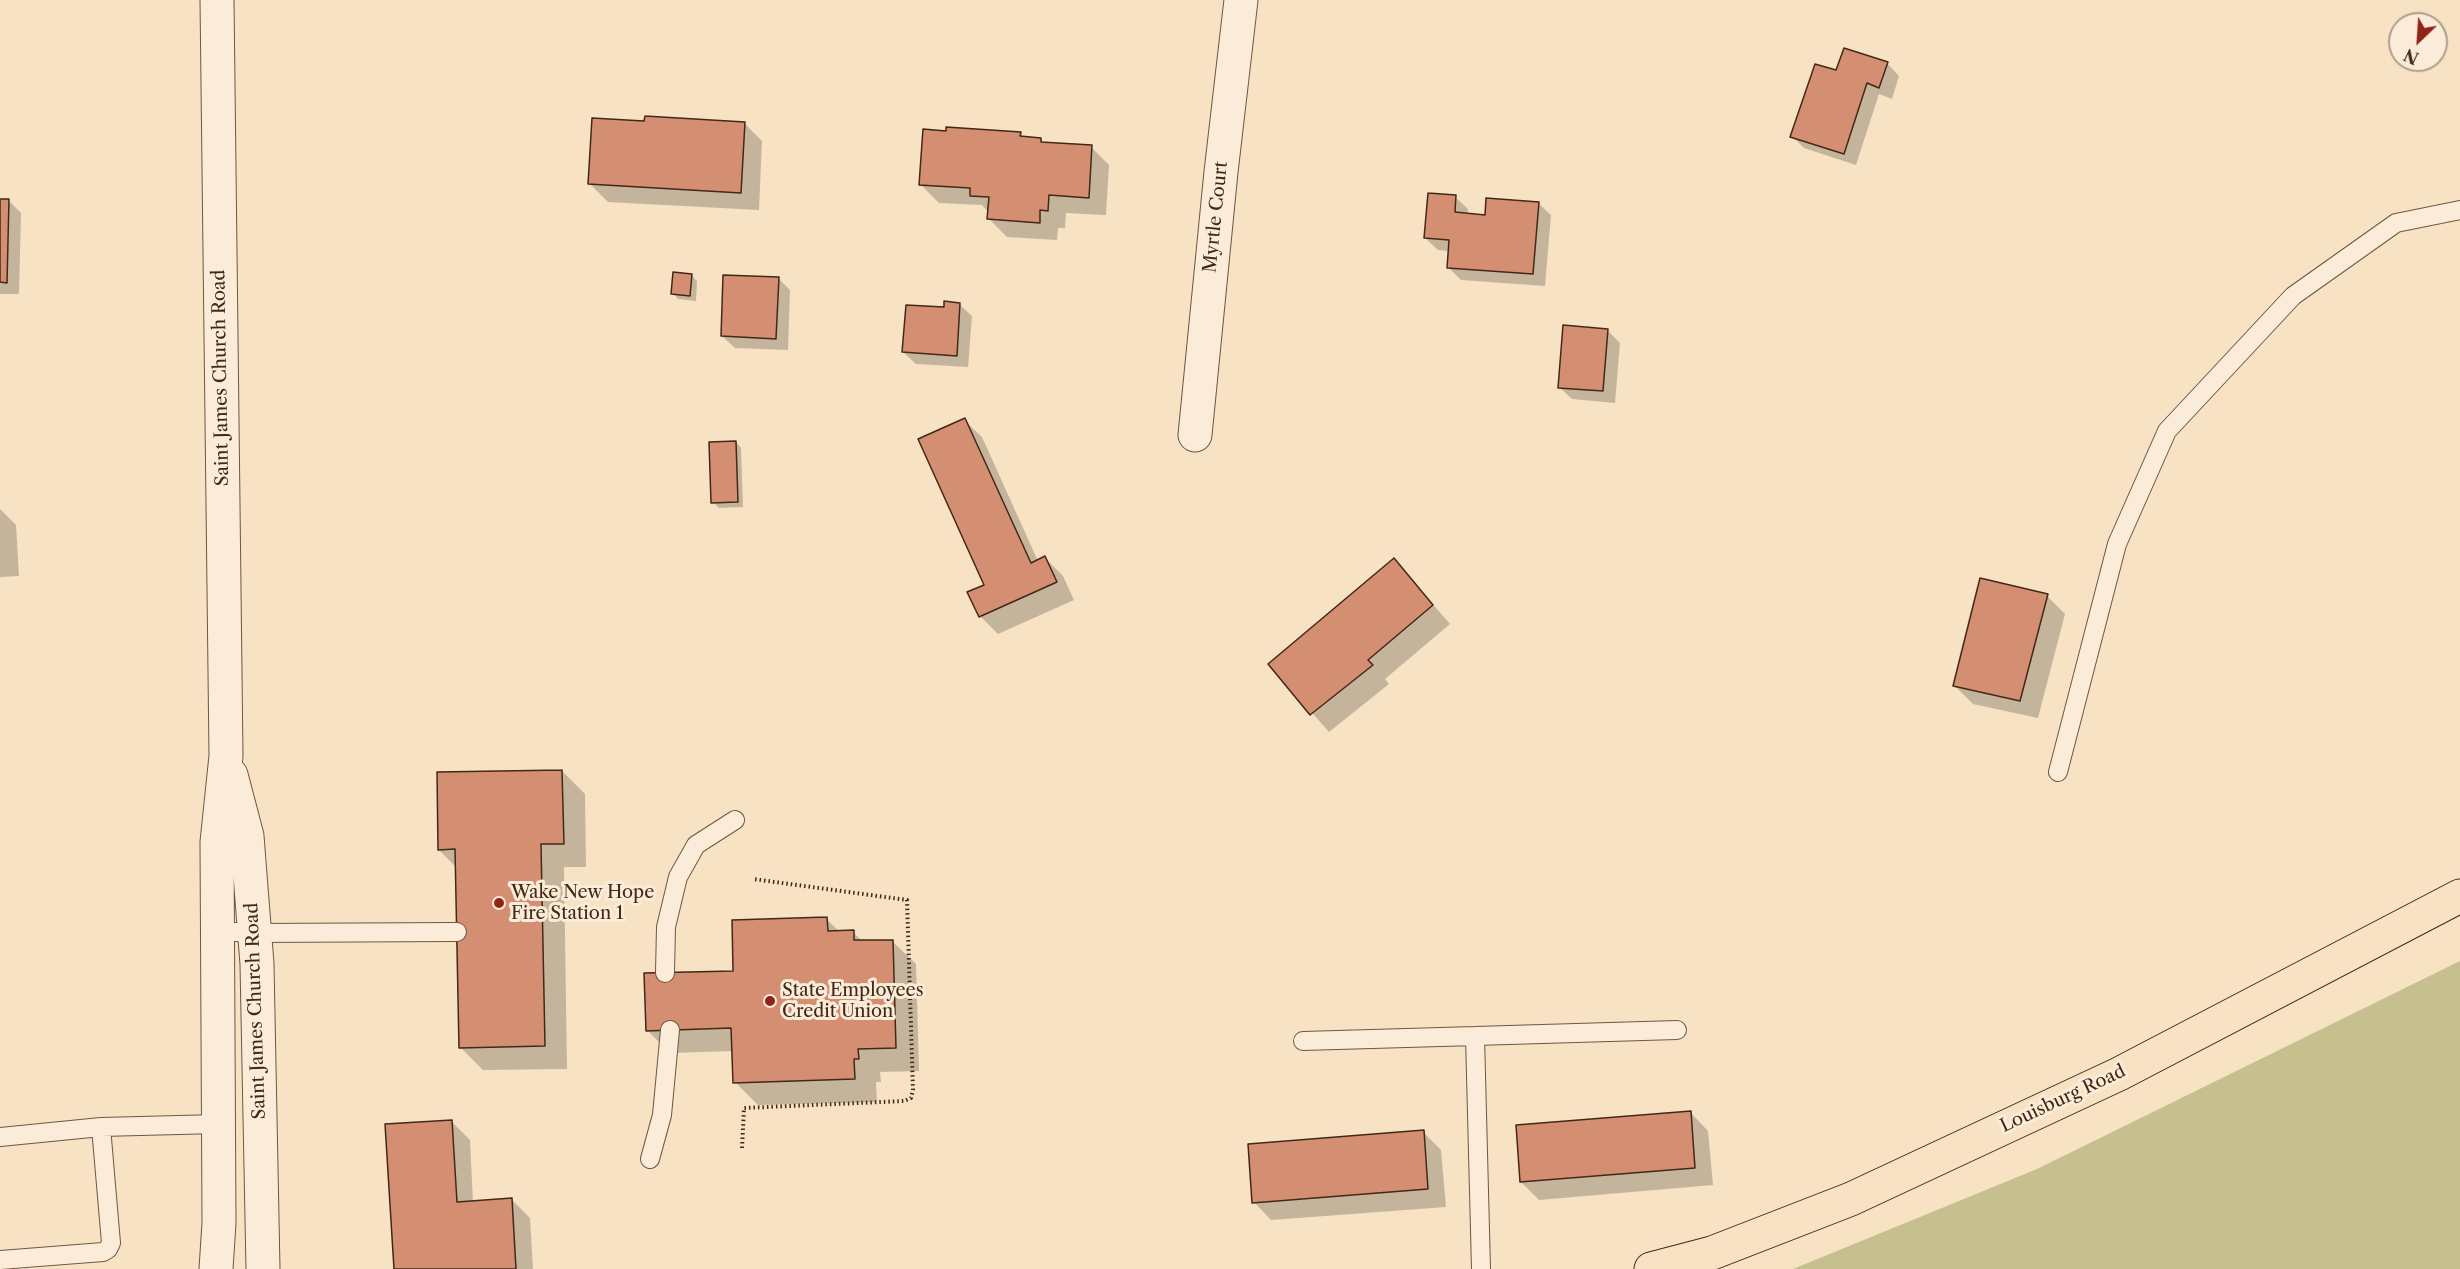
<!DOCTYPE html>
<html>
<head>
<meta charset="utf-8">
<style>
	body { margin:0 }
	#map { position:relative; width:2460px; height:1269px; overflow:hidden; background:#f7e2c3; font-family:"Libre Caslon Text",serif }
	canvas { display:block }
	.north { position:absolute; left:2388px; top:12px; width:60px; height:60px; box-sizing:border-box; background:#faecd8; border:2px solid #b09e8b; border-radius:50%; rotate:205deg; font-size:16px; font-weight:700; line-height:24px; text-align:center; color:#422817 }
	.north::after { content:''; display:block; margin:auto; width:21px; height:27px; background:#8f2418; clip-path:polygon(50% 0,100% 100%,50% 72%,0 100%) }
</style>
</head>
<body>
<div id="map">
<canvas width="2460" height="1269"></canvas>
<div class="north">N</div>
</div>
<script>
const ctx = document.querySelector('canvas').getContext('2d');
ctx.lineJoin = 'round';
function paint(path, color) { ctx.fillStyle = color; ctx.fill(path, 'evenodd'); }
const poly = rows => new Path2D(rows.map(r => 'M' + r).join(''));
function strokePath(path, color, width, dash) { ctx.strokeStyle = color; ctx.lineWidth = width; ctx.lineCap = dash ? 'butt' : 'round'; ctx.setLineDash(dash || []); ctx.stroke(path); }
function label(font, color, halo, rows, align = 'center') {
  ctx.font = font + ' "Libre Caslon Text",serif'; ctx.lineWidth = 6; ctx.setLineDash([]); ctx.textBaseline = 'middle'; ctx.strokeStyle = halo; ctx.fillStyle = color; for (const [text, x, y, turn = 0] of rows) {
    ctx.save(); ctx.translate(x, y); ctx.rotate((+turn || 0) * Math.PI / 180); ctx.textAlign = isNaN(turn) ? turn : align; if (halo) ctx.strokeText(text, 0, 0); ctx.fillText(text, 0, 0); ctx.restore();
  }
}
const green = poly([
	[2460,961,2460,1269,1793,1269,2037,1169]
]);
const shadow = poly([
	[1887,63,1899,76,1892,99,1879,94,1856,165,1804,148,1792,136,1837,72],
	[645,123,744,123,762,141,759,210,608,202,590,184],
	[1020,133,1025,138,1041,139,1045,144,1091,147,1109,165,1106,215,1066,213,1065,228,1058,228,1057,240,1007,237,989,219,989,213,982,205,939,203,921,185],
	[1455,197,1468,209,1467,215,1486,216,1538,203,1551,215,1545,286,1461,280,1448,267,1449,251,1438,250,1425,238],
	[0,200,9,201,21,213,19,294,0,294],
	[691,275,697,281,696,301,678,299,673,293],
	[778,278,790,290,788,350,735,348,722,336],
	[959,304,972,316,968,367,916,364,903,352,945,309],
	[1607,330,1620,343,1615,403,1572,399,1559,387],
	[964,420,982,437,1038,561,1045,558,1063,576,1074,600,998,634,980,616,986,586],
	[736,442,741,448,743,507,719,508,713,502],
	[0,509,16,525,19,576,0,577],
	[1394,560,1450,624,1385,679,1389,684,1329,732,1270,665],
	[2047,596,2065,614,2038,718,1973,704,1955,686],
	[562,771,585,794,586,867,564,867,567,1069,483,1070,460,1047,457,868,439,850],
	[826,919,840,932,853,932,863,942,892,941,916,964,919,1071,880,1072,881,1082,876,1082,877,1102,758,1105,735,1082,733,1051,670,1053,647,1030,735,972],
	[1691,1113,1708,1131,1713,1185,1539,1200,1521,1182],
	[452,1122,470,1140,473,1203,512,1200,530,1218,533,1269,395,1269],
	[1423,1132,1441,1150,1446,1207,1271,1220,1254,1202]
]);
const building = poly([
	[1844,48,1888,62,1879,88,1867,83,1844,154,1790,137,1815,64,1836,70,1844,48],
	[645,116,745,122,741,193,588,184,592,118,644,121,645,116],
	[946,127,1021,132,1020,136,1041,138,1041,142,1092,145,1089,198,1049,195,1048,211,1040,210,1040,223,987,219,989,197,970,196,970,188,919,185,923,129,946,131,946,127],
	[1428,193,1456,195,1455,212,1485,215,1486,198,1539,202,1533,274,1447,268,1449,240,1424,238,1428,193],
	[0,199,9,199,7,283,0,282,0,199],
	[673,272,692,274,690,296,671,294,673,272],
	[723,275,779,277,776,339,721,336,723,275],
	[944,301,960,303,957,356,902,352,906,305,944,307,944,301],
	[1563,325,1608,329,1603,391,1558,388,1563,325],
	[965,418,1031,563,1045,556,1057,582,979,617,967,592,984,585,918,439,965,418],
	[736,441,738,502,711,503,709,442,736,441],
	[1394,558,1433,605,1368,660,1373,665,1310,715,1268,664,1394,558],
	[1980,578,2048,594,2020,701,1953,686,1980,578],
	[562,770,564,844,541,844,545,1046,459,1048,455,849,438,850,437,772,562,770],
	[827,917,828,931,854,930,854,940,893,940,896,1048,858,1049,859,1059,854,1059,855,1079,733,1083,731,1028,646,1031,644,973,733,971,732,920,827,917],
	[1691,1111,1695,1168,1520,1182,1516,1125,1691,1111],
	[452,1120,457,1202,512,1198,516,1269,394,1269,385,1124,452,1120],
	[1424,1130,1428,1189,1252,1203,1248,1144,1424,1130]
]);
const path = poly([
	[742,1148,744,1108,904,1101,911,1098,913,1090,907,900,753,879]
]);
const service = poly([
	[2058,772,2117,544,2167,431,2293,296,2396,223,2460,210],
	[216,931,254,933,457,932],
	[665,973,666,927,678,877,696,845,735,820],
	[1475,1036,1677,1030],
	[1303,1041,1475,1036,1481,1269],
	[101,1127,218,1124],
	[0,1137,101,1127,111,1243,108,1249,103,1252,0,1260],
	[650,1159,662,1115,670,1030]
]);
const minor = poly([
	[1195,435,1221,172,1241,0],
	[231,775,247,836,257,964,263,1269],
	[216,1269,219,1223,217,842,226,756,217,0]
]);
const trunk = poly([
	[1651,1269,1712,1253,1851,1199,2119,1074,2460,896]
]);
const markers = [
	[499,903,6,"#8f2418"],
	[770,1001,6,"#8f2418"]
];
const streetNames = [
	["Myrtle Court",1216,217,-84],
	["Saint James Church Road",221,378,-91],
	["Saint James Church Road",256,1011,-92],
	["Louisburg Road",2063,1099,-25]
];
const poiNames = [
	["Wake New Hope",511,893],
	["Fire Station 1",511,914],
	["State Employees",782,991],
	["Credit Union",782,1012]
];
paint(green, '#c5c08e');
paint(shadow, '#0003');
paint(building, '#d48f73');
strokePath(building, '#422817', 1.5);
strokePath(service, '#6f5642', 20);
strokePath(minor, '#6f5642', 35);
strokePath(trunk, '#422817', 35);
strokePath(path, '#422817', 4, [1.5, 3]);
strokePath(service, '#faecd8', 18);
strokePath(minor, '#faecd8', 33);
strokePath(trunk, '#f7e2c3', 33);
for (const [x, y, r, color] of markers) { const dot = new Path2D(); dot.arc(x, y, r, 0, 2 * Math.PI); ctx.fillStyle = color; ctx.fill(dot); strokePath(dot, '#faecd8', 2); }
label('18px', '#422817', '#faecd8', streetNames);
label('18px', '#422817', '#faecd8', poiNames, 'left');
</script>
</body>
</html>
